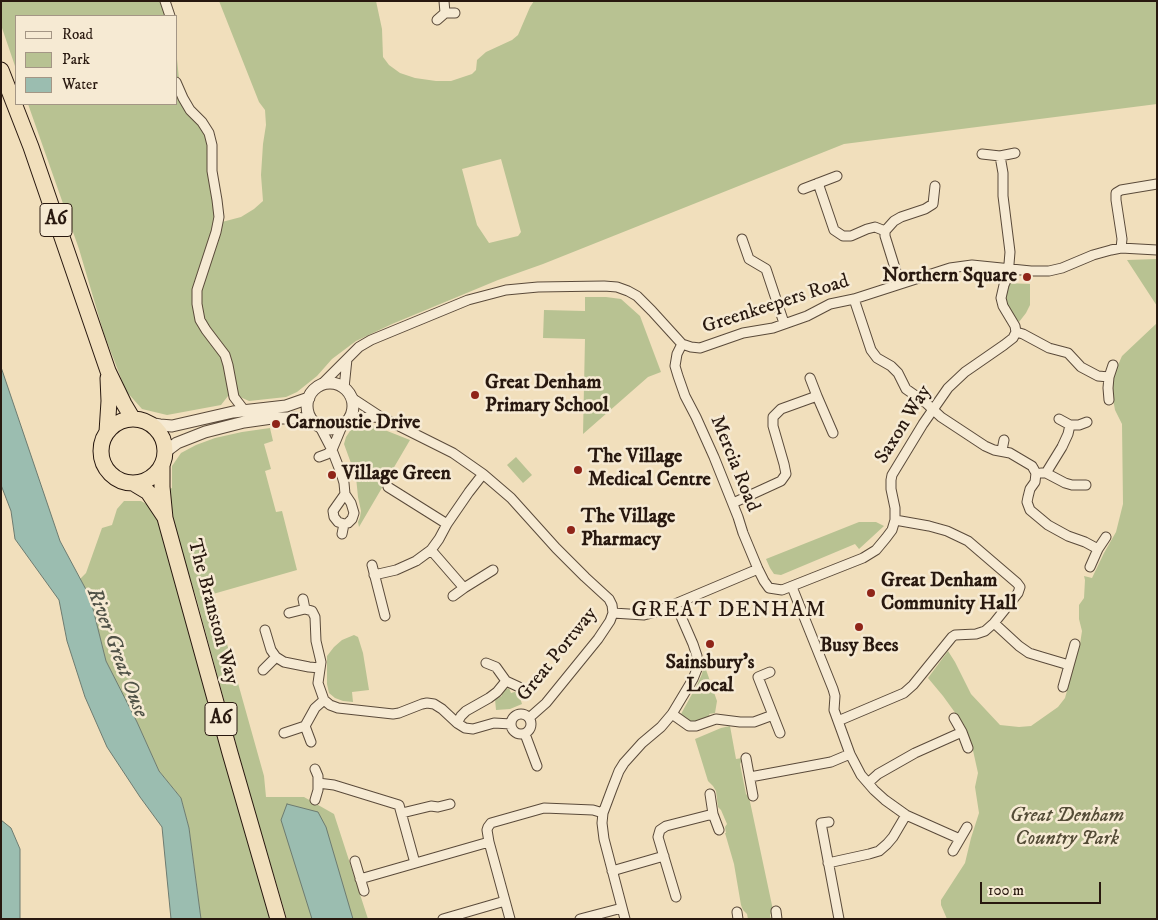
<!DOCTYPE html>
<html>
<head>
<meta charset="utf-8">
<style>
	body { margin:0 }
	#map { position:relative; width:1158px; height:920px; overflow:hidden; background:#f1dfbc; font-family:"IM FELL DW Pica",serif }
	canvas { display:block }
	.frame { position:absolute; inset:0; border:2px solid #28180f; pointer-events:none }
	.legend { position:absolute; left:15px; top:15px; width:162px; height:90px; box-sizing:border-box; background:#f6ead3; border:1px solid #a49685; margin:0; padding:6px 9px; list-style:none; font-size:15px; color:#28180f }
	.legend li { display:flex; align-items:center; gap:10px; height:25px }
	.legend b { width:25px; border:1px solid #a49685 }
	.scale { position:absolute; left:980px; top:882px; width:121px; height:22px; box-sizing:border-box; border:2px solid #28180f; border-top:0; padding-left:6px; font-size:15px; line-height:18px; white-space:nowrap; color:#28180f; -webkit-text-stroke:4px #f6ead3; paint-order:stroke }
</style>
</head>
<body>
<div id="map">
<canvas width="1158" height="920"></canvas>
<div class="frame"></div>
<ul class="legend">
<li><b style="height:6px;background:#f6ead3"></b>Road</li>
<li><b style="height:14px;background:#b8c292"></b>Park</li>
<li><b style="height:14px;background:#9bbdb0"></b>Water</li>
</ul>
<div class="scale">100 m</div>
</div>
<script>
const ctx = document.querySelector('canvas').getContext('2d');
ctx.lineJoin = 'round';
function paint(path, color) { ctx.fillStyle = color; ctx.fill(path, 'evenodd'); }
const poly = rows => new Path2D(rows.map(r => 'M' + r).join(''));
function strokePath(path, color, width, dash) { ctx.strokeStyle = color; ctx.lineWidth = width; ctx.lineCap = dash ? 'butt' : 'round'; ctx.setLineDash(dash || []); ctx.stroke(path); }
function label(font, color, halo, rows, align = 'center') {
  ctx.font = font + ' "IM FELL DW Pica",serif'; ctx.lineWidth = 5; ctx.setLineDash([]); ctx.textBaseline = 'middle'; ctx.strokeStyle = halo; ctx.fillStyle = color; for (const [text, x, y, turn = 0] of rows) {
    ctx.save(); ctx.translate(x, y); ctx.rotate((+turn || 0) * Math.PI / 180); ctx.textAlign = isNaN(turn) ? turn : align; if (halo) ctx.strokeText(text, 0, 0); ctx.fillText(text, 0, 0); ctx.restore();
  }
}
const green = poly([
	[1,1,169,1,174,16,16,16,16,69,1,25],
	[219,1,376,1,382,29,383,57,389,65,400,73,415,78,436,81,451,81,472,74,476,70,477,60,486,52,512,40,518,35,530,7,534,1,1157,1,1157,104,844,144,543,264,498,280,392,324,356,341,332,359,317,376,297,392,286,397,249,401,238,396,228,396,221,405,167,415,142,409,126,391,104,334,79,249,28,104,176,104,176,49,179,79,192,107,209,127,222,222,241,217,254,209,263,201,261,175,263,144,266,125,265,110,259,102],
	[501,159,521,232,518,236,489,243,477,225,462,169],
	[1157,259,1157,306,1127,260],
	[1008,283,1030,284,1030,305,1026,313,1019,322,1010,310,1007,304,1006,298],
	[585,297,606,297,621,299,640,316,661,372,648,377,583,434,585,339,543,338,544,310,585,311],
	[1157,323,1157,919,947,919,941,905,941,900,965,863,971,838,979,813,975,787,978,773,972,746,964,725,943,696,928,678,948,651,955,662,971,694,1000,725,1019,727,1031,726,1058,707,1065,698,1080,644,1082,631,1079,619,1079,605,1084,598,1085,580,1084,576,1092,578,1104,553,1116,532,1123,504,1122,424,1115,410,1112,393,1114,374,1122,356],
	[363,424,372,425,410,440,359,527,358,522,360,517,361,511,358,497,356,477,344,444,346,437,350,431,356,427],
	[270,428,273,441,264,444,271,469,265,471,276,512,282,511,297,570,213,594,264,776,266,797,304,797,334,814,368,919,287,919,251,799,196,597,176,534,171,511,167,490,172,488,172,466,181,453,196,445,215,438,242,432],
	[516,457,532,475,523,483,507,465],
	[124,501,141,501,155,509,273,919,201,919,189,828,181,798,159,771,137,722,106,661,90,597,80,579,86,573,102,528,112,525,117,509],
	[859,522,876,522,884,526,859,549,855,544,781,575,774,574,770,568,766,559],
	[354,635,358,637,363,653,369,690,352,692,353,702,343,701,335,698,329,693,327,684,327,656,334,647,342,640],
	[704,664,717,701,715,713,709,714,710,717,693,723,682,716,681,714,697,685,702,674],
	[509,688,511,693,518,691,522,704,510,709,496,710,495,699,502,696,501,691],
	[730,726,736,759,742,758,742,760,740,764,746,794,749,797,773,910,770,915,771,919,748,919,747,914,743,910,741,905,734,864,725,833,726,833,725,827,727,824,721,810,718,807,716,791,713,786,708,781,695,739,721,728]
]);
const water = poly([
	[1,367,60,541,90,597,106,661,137,722,159,771,181,798,189,828,201,919,171,919,162,827,140,797,107,747,85,697,67,641,59,600,15,539,11,511,1,485,1,367],
	[287,804,318,812,326,827,353,919,312,919,281,820,287,804],
	[1,820,11,828,20,849,20,919,1,919,1,820]
]);
const minor = poly([
	[165,1,170,16],
	[444,1,445,13],
	[437,20,445,13,455,13],
	[176,82,183,98,190,110,202,122,209,133,212,145,212,171,217,200,219,217,216,232,197,290,197,304,200,320,206,330,225,355,228,365,234,397,244,410],
	[982,154,1000,156,1015,153],
	[818,183,834,230,843,236,851,236,867,229,875,227,885,231],
	[803,189,837,176],
	[742,239,749,259,766,269,784,323],
	[1121,248,1122,239,1116,200,1116,193,1121,190,1157,184],
	[900,284,885,236,885,231,894,221,901,217,925,209,933,204,935,186],
	[854,299,871,350,877,358,891,366,898,373,906,389,926,403,941,417,985,446,994,450,1010,453,1032,466,1036,473,1035,482,1030,489,1028,497,1027,502,1030,510,1048,525,1068,536,1085,542,1098,549],
	[1016,332,1023,334,1049,348,1068,353,1081,367,1098,376,1109,377],
	[682,344,677,354,675,366,678,376,685,396,696,417,714,457,738,517,743,533,758,569,764,581,769,588,782,590,863,558,876,550,886,538,892,530,895,520,895,508,891,489,891,480,892,475,923,424,948,388,965,372,1004,345,1013,338,1016,332,1015,326,1003,306,1001,298,1004,285,1008,276,1010,252,1003,196,1003,173,1000,156],
	[810,378,817,396],
	[321,385,359,347,371,340,468,300,506,290,538,287,604,286,617,287,628,291,637,296,652,311,682,344,691,347,700,348,743,333,773,328,807,316,830,304,854,299,950,268,972,265,1031,271,1049,271,1062,268,1093,255,1111,250,1121,248,1157,250],
	[344,388,347,359],
	[352,398,381,417,453,453,483,474,511,498,556,548,585,577,609,599,612,605,613,613,610,621,598,639,546,703,529,718],
	[1109,400,1108,388,1109,377,1113,365],
	[350,418,381,417],
	[1059,419,1070,425,1079,425,1087,422],
	[320,427,332,450,341,473,344,483,345,494,351,503,354,513,352,519,348,523,344,524,338,522,334,517,333,511,345,494],
	[1002,450,1004,440],
	[319,457,327,454,332,450,342,426],
	[1041,473,1046,473,1065,483,1072,485,1086,485],
	[1046,473,1062,447,1068,434,1070,425],
	[388,487,447,524],
	[733,503,781,481,786,474,784,464,773,426,773,417,781,409,817,396,833,433],
	[342,534,344,524],
	[431,550,464,588],
	[372,565,385,616],
	[1090,567,1098,549,1106,537],
	[374,575,396,570,416,561,431,550,439,539,447,524,469,492,483,474],
	[792,587,833,689,835,696,834,710,850,754,861,775,874,790,885,800,906,815,960,839],
	[453,596,464,588,493,570],
	[303,599,305,609],
	[289,613,305,609,312,611,315,617,316,641,321,662,318,683,324,700,330,705,338,708,393,714,399,713,422,704,427,703,434,704,442,709,457,723,465,728,473,729,494,723,511,724],
	[613,613,644,615,656,612,758,569],
	[994,623,1019,646,1029,653,1042,657,1069,665],
	[265,630,271,650,276,657,284,662,309,667,320,668],
	[486,663,496,667,506,681,519,687],
	[263,670,276,657],
	[770,672,758,677,780,733],
	[1063,687,1075,644],
	[672,714,689,726,696,726,716,719,740,722,754,722,773,715],
	'511 724a10 10 0 1 1 20 0a10 10 0 1 1-20 0Z',
	[954,718,962,732,968,748],
	[838,721,904,693,913,685,952,637,955,635,976,634,985,631,994,623,1018,593,1020,587,1017,583,968,541,947,531,929,526,895,520],
	[457,723,461,716,466,711,489,698,497,692,506,681],
	[305,726,311,742],
	[284,733,305,726,315,708,324,700],
	[525,734,537,766],
	[746,758,753,796],
	[750,777,831,762,850,754],
	[318,783,334,785,399,805,415,863],
	[868,783,878,774,915,753,962,732],
	[710,794,713,814,719,830],
	[315,800,318,790,318,776,315,769],
	[402,813,431,806,438,807,450,804],
	[829,822,821,823,839,919],
	[953,851,967,827],
	[355,861,364,891],
	[828,863,869,854,879,851,887,844,893,837,906,815],
	[612,871,664,856],
	[360,879,489,842],
	[676,897,658,837,660,830,666,826,713,814],
	[776,911,777,919],
	[737,912,738,919],
	[443,919,505,901],
	[510,919,489,842,487,830,488,827,491,823,544,808,593,810,603,813],
	[580,919,622,908],
	[625,919,604,839,602,823,603,813,612,789,619,771,624,763,642,743,661,727,672,714,693,679,697,669,697,656,693,644,676,605]
]);
const tertiary = poly([
	'307 406a23 23 0 1 1 46 0a23 23 0 1 1-46 0Z',
	[148,423,160,425,172,426,233,412,286,406,309,398],
	[165,452,177,443,205,432,244,422,272,418,294,418,312,420]
]);
const trunk = poly([
	[1,70,31,147,108,371,124,404,133,419],
	'101 451a32 32 0 1 1 64 0a32 32 0 1 1-64 0Z',
	[107,432,109,401,108,378],
	[162,465,162,487,165,518,230,753,278,919],
	[133,483,148,492,164,516]
]);
const markers = [
	[1027,277,5,"#8f2418"],
	[475,395,5,"#8f2418"],
	[276,424,5,"#8f2418"],
	[578,470,5,"#8f2418"],
	[332,475,5,"#8f2418"],
	[571,530,5,"#8f2418"],
	[871,593,5,"#8f2418"],
	[859,627,5,"#8f2418"],
	[710,644,5,"#8f2418"]
];
const shields = [
	[56,220,32],
	[221,719,32]
];
const shieldNames = [
	["A6",56,220],
	["A6",221,719]
];
const poiNames = [
	["Northern Square",1017,277,"right"],
	["Great Denham",485,384],
	["Primary School",485,407],
	["Carnoustie Drive",286,424],
	["The Village",588,458],
	["Medical Centre",588,481],
	["Village Green",342,475],
	["The Village",581,518],
	["Pharmacy",581,541],
	["Great Denham",881,582],
	["Community Hall",881,605],
	["Busy Bees",859,647,"center"],
	["Sainsbury's",710,664,"center"],
	["Local",710,687,"center"]
];
const streetNames = [
	["Greenkeepers Road",776,305,-18],
	["Saxon Way",904,425,-58],
	["Mercia Road",734,464,68],
	["The Branston Way",212,612,75],
	["Great Portway",558,655,-51]
];
const parkNames = [
	["Great Denham",1067,817],
	["Country Park",1067,840]
];
const waterNames = [
	["River Great Ouse",116,653,69]
];
const quarterNames = [
	["GREAT DENHAM",729,611]
];
paint(green, '#b8c292');
paint(water, '#9bbdb0');
strokePath(water, '#6d7b70', 1);
strokePath(minor, '#5a4a3a', 11);
strokePath(tertiary, '#5a4a3a', 13);
strokePath(trunk, '#28180f', 17);
strokePath(minor, '#f6ead3', 9);
strokePath(tertiary, '#f6ead3', 11);
strokePath(trunk, '#f1dfbc', 15);
for (const [x, y, r, color] of markers) { const dot = new Path2D(); dot.arc(x, y, r, 0, 2 * Math.PI); ctx.fillStyle = color; ctx.fill(dot); strokePath(dot, '#f6ead3', 2); }
for (const [x, y, w] of shields) { const box = new Path2D(); box.roundRect(x - w / 2, y - 16.5, w, 33, 4); ctx.fillStyle = '#f6ead3'; ctx.fill(box); strokePath(box, '#28180f', 1); }
label('bold 19px', '#28180f', null, shieldNames);
label('bold 20px', '#28180f', '#f6ead3', poiNames, 'left');
label('20px', '#28180f', '#f6ead3', streetNames);
label('italic 20px', '#534b36', '#f6ead3', parkNames);
label('italic 21px', '#505247', '#f6ead3', waterNames);
ctx.letterSpacing = '1px';
label('22px', '#28180f', '#f6ead3', quarterNames);
ctx.letterSpacing = '0px';
</script>
</body>
</html>
